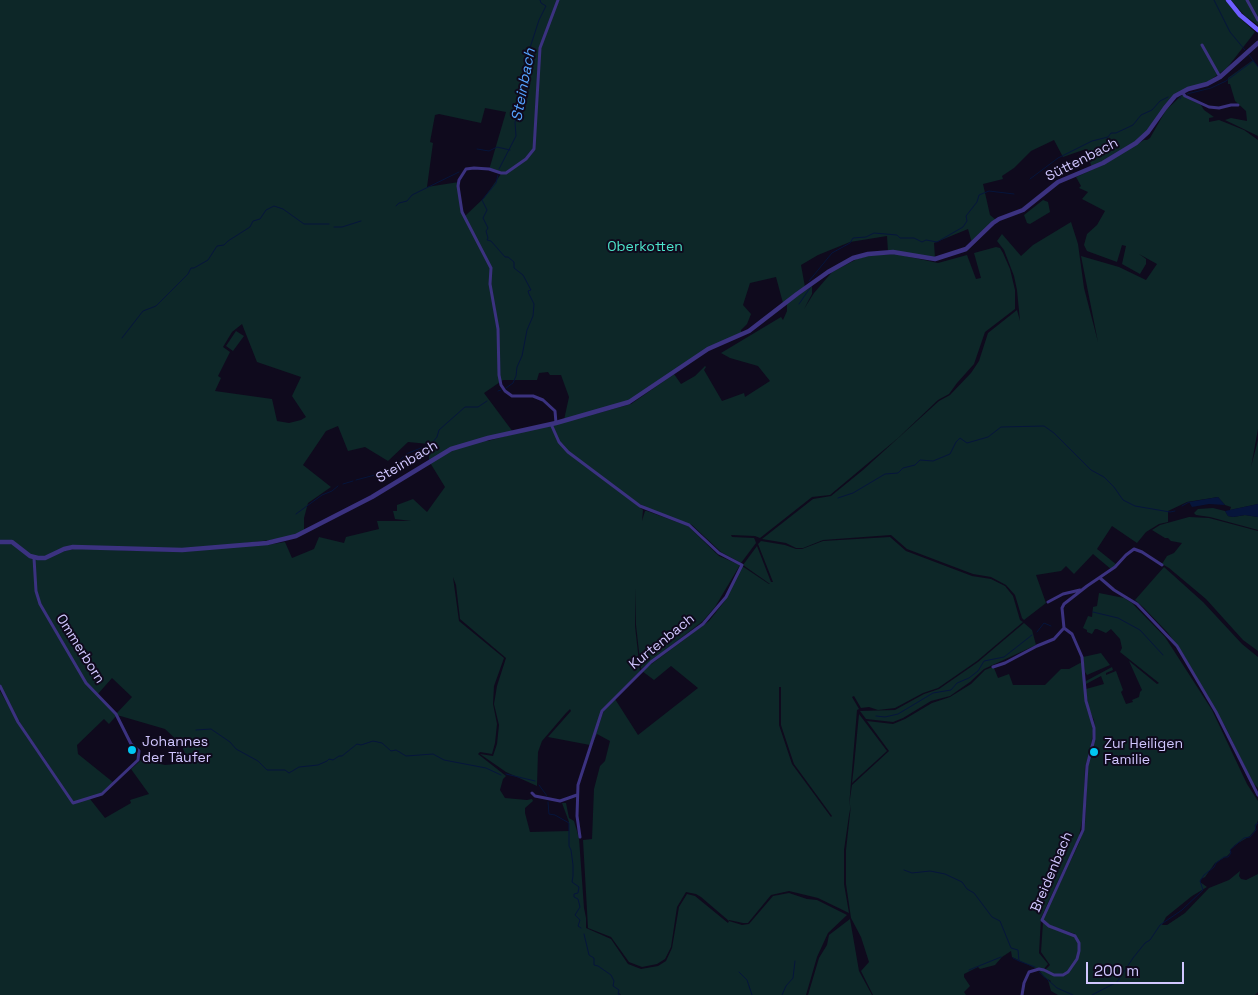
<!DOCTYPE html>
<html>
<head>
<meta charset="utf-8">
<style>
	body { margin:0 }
	#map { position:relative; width:1258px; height:995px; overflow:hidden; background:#0f0a1d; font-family:"Space Grotesk",sans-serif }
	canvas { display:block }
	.scale { position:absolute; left:1086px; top:962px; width:98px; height:22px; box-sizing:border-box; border:2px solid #d1c7ff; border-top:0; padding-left:6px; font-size:15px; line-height:18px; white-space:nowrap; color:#d1c7ff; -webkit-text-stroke:4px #0f0a1d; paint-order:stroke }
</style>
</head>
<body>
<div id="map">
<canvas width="1258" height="995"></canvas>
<div class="scale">200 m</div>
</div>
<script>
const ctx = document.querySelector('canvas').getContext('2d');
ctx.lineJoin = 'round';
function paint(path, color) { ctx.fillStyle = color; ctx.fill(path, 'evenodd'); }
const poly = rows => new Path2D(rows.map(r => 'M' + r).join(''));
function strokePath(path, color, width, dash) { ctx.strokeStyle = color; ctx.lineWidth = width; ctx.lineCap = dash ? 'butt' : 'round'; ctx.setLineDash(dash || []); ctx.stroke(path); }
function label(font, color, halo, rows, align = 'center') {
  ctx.font = font + ' "Space Grotesk",sans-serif'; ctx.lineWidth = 4; ctx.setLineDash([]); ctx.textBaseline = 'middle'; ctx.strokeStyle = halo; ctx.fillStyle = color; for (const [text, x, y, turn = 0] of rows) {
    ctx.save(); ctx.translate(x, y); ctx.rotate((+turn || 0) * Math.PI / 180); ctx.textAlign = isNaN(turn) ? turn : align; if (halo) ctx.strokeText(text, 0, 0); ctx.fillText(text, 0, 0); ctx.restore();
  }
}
const green = poly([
	[0,0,1225,0,1242,20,1255,32,1227,68,1209,81,1177,93,1141,138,1092,168,1086,149,1063,157,1054,140,1031,151,1014,168,1002,176,1003,179,983,184,990,215,996,220,972,243,968,229,934,243,935,258,888,252,887,236,850,242,818,255,801,265,805,287,783,303,776,277,750,283,743,305,751,314,747,324,741,330,742,335,713,346,632,399,588,414,595,414,631,404,674,374,681,384,695,376,705,366,706,367,704,370,722,401,744,393,745,397,770,381,758,366,730,358,721,353,781,317,783,320,787,311,787,303,812,286,812,294,804,309,814,293,832,272,857,259,871,255,896,254,938,263,967,255,976,279,981,278,974,253,996,247,1000,248,1003,253,1010,269,1015,290,1015,309,985,332,974,364,957,383,949,394,938,400,898,438,830,495,812,497,760,538,755,536,731,535,732,537,754,538,755,540,756,543,741,563,721,552,692,525,650,510,623,494,643,510,642,521,645,511,647,511,688,526,719,556,740,565,715,607,703,621,641,669,636,625,636,588,635,626,640,671,602,710,590,745,548,737,571,711,570,709,566,713,542,741,538,752,537,786,506,772,480,754,493,756,497,744,499,725,494,704,497,686,506,658,460,619,456,585,453,577,459,621,504,658,494,686,493,704,497,724,495,743,492,754,480,752,478,754,506,776,503,779,500,790,505,798,527,800,532,799,533,801,525,808,525,813,530,832,569,831,569,822,562,803,566,803,569,818,574,821,579,838,584,908,586,918,586,928,611,939,628,964,641,969,658,966,666,961,672,948,679,907,687,894,695,896,728,923,729,921,701,897,696,894,686,892,677,907,671,947,665,959,657,964,642,967,629,962,611,937,588,928,583,840,592,839,594,789,600,766,605,761,610,741,597,734,592,745,604,710,615,699,638,735,698,688,671,666,654,680,642,671,709,621,724,602,742,566,769,584,770,584,743,565,757,546,771,582,773,582,758,544,761,541,785,545,796,549,802,549,823,541,890,537,906,551,972,576,991,579,1005,586,1013,596,1020,620,1023,622,977,661,938,688,923,693,895,708,878,710,869,707,861,708,854,696,852,697,859,709,857,710,849,806,852,785,889,751,867,721,893,724,905,719,932,703,950,697,971,684,985,670,1005,662,994,668,998,678,1009,674,1013,685,1045,685,1061,669,1069,669,1082,662,1084,688,1093,731,1091,747,1085,767,1084,811,1079,836,1041,918,1039,953,1048,964,1044,969,1035,968,1012,957,1011,951,1002,957,995,965,980,969,978,967,964,974,964,977,970,986,964,992,966,995,873,995,861,971,869,962,861,937,851,918,846,884,846,850,851,805,849,815,844,850,844,884,849,913,818,898,789,891,771,895,748,923,743,923,729,920,729,921,742,925,749,924,773,896,789,893,807,899,817,900,847,915,828,933,817,957,806,995,621,995,618,992,614,994,618,992,620,995,0,995,0,691,26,736,65,791,43,756,25,732,0,684,0,544,6,542,23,549,13,541,0,541],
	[485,108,506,112,489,170,501,174,484,198,465,216,461,205,459,182,427,187,433,143,430,142,435,115,439,114,481,123],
	[242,324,257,362,301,377,292,396,306,417,301,420,289,423,277,421,272,399,215,391,221,378,218,376,230,352,223,347,232,332],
	[548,372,550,375,561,375,569,397,564,420,488,441,482,440,513,432,484,393,503,380,537,380,539,373],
	[338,426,348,451,365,447,388,461,408,442,429,444,429,461,445,487,427,512,413,499,397,505,397,511,393,511,395,519,411,521,377,521,379,529,346,537,344,543,319,537,314,549,292,558,285,542,273,544,182,551,139,551,79,548,60,552,39,560,42,557,70,547,182,549,203,548,279,539,304,532,304,518,308,503,331,487,303,465,326,431],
	[112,678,132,697,116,714,97,695],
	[779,687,781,687,781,725,794,764,832,816,831,817,792,764,779,725],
	[117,715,165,729,181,744,187,758,187,763,165,765,141,760,131,769,149,794,130,800,131,803,105,818,90,799,103,795,114,783,78,754,77,745,104,719,109,724],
	[1231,0,1258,0,1258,25,1245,16],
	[1253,60,1258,67,1258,136,1225,120,1231,118,1247,121,1246,111,1235,101,1230,84,1228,84,1228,78],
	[1182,95,1201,105,1204,110,1214,117,1209,118,1209,122,1219,120,1244,130,1258,140,1258,429,1251,467,1258,440,1258,504,1230,510,1231,507,1225,505,1218,497,1187,502,1168,511,1168,522,1159,524,1146,532,1137,543,1112,526,1097,549,1117,565,1112,570,1093,554,1074,574,1066,566,1061,571,1036,575,1046,603,1024,620,1022,618,1015,595,1006,585,991,577,973,574,907,549,891,535,823,540,803,548,796,548,786,543,762,539,813,499,831,496,863,470,939,401,950,395,971,373,979,361,988,333,1017,310,1020,321,1017,290,1014,276,1004,250,997,241,1002,234,1021,256,1033,245,1071,222,1078,244,1084,288,1098,342,1081,256,1119,267,1146,280,1157,264,1139,254,1146,259,1146,264,1140,274,1122,264,1126,246,1122,245,1117,262,1087,251,1084,245,1087,234,1097,225,1105,211,1082,199,1088,192,1079,188,1081,186,1076,177,1103,165,1144,140,1147,140,1150,138,1166,110],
	[1043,200,1048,202,1050,212,1030,224,1027,223,1024,215],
	[236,331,244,336,233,351,226,346],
	[1213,508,1225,511,1228,516,1233,517,1245,515,1258,517,1258,530,1210,517,1196,515,1194,513,1198,509],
	[1189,517,1209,518,1258,531,1258,651,1243,640,1206,599,1169,568,1162,564,1167,556,1174,553,1182,543,1171,541,1168,538,1165,538,1152,530,1160,525],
	[1164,567,1203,602,1242,644,1258,657,1258,788,1252,782,1226,728,1183,654,1168,633,1144,608,1135,600],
	[1099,593,1124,598,1132,603,1165,637,1212,710,1247,784,1258,801,1258,820,1255,830,1250,836,1235,845,1230,850,1230,853,1227,856,1215,863,1205,877,1201,879,1200,882,1207,887,1192,896,1166,917,1162,925,1167,925,1185,913,1209,888,1229,880,1240,871,1239,876,1241,879,1246,880,1258,874,1258,992,1255,995,1058,995,1051,991,1048,980,1050,982,1051,981,1044,977,1039,970,1044,971,1050,965,1041,952,1043,922,1049,927,1073,936,1075,934,1049,925,1045,923,1043,919,1080,841,1085,823,1088,766,1090,757,1096,758,1096,749,1093,749,1095,730,1094,720,1088,707,1086,689,1104,684,1101,676,1086,684,1086,681,1112,667,1113,670,1106,673,1106,675,1116,671,1123,690,1121,692,1126,704,1133,702,1132,700,1139,697,1140,692,1142,690,1129,661,1157,684,1159,683,1120,652,1122,648,1120,639,1111,629,1106,633,1097,629,1095,629,1092,634,1087,632,1087,630,1083,628,1088,616,1092,617,1093,607,1097,606],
	[1024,623,1032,630,1036,645,984,669,970,682,950,696,931,701,903,718,893,722,866,719,860,711,895,710,924,694,939,689,978,662],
	[1101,653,1110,665,1087,675,1085,672,1083,657],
	[859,714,887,751,852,783,854,766],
	[850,919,859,971,872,995,808,995,819,958,827,945,829,935]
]);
const water = poly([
	[1218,497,1225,505,1209,504,1192,507,1189,502],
	[1258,504,1258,517,1245,515,1233,517,1228,516,1225,511]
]);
const stream = poly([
	[1214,0,1230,32,1245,50],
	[1249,55,1258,67],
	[1187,94,1211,88,1226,81,1253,61],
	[1180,99,1181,97],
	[477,149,489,151,497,147,510,150],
	[499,169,516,136,515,122,520,108,517,101,524,93,525,88,524,85,528,76,529,64,527,57,539,20,546,6,541,3,540,0],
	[498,175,496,183,482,200,487,210,483,218,488,228,486,231,488,238,487,240,491,241,505,257,508,257,514,262,514,268,523,275,531,290,528,291,529,294,534,304,533,316,527,330,522,356,517,367,516,376,513,383,506,388],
	[1030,179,1058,158,1092,141,1108,137,1111,133,1116,133,1133,125,1141,115,1152,110,1160,101,1168,97],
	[396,206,399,203,407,201,412,195,459,172],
	[334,227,342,227,361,221],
	[809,281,832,253,850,243,853,238,866,237,874,233,897,235,900,238,914,238,922,242,926,240,937,242,963,227,967,221,966,216,977,202,979,195,989,191,1014,194],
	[799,304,810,288],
	[122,338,143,311,156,306,188,274,191,268,194,268,208,260,217,246,224,245,228,241,250,227,253,221,260,219,266,210,274,206,283,209,304,224,329,224],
	[498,391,501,390],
	[356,480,390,471,406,454,431,444,437,437,439,430,465,407,478,407,487,401],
	[343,484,353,481],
	[838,498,853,493,885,474,898,473,903,468,915,465,920,460,933,461,950,454,956,442,960,438,967,443,988,437,1001,427,1044,426,1054,433,1091,470,1104,477,1114,487,1123,500,1135,506,1170,512,1175,511],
	[1182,506,1189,502],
	[296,514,322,495,332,491,338,486],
	[1093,612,1118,618,1140,630,1163,655],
	[1037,632,1044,623,1051,626],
	[876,716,885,717,898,714,933,693,951,690,957,683,969,678,978,671,984,661,1004,657,1032,635],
	[196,730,211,729,230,742,236,749,258,761,267,770,285,770,289,773,299,767,318,765,327,761,329,759,333,760,339,756,342,756,357,744,361,745,373,741,382,743,391,751,396,750,406,756,433,754,444,760,486,768,501,775],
	[506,774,535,781],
	[539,785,547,796],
	[548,802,549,814,555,815,569,823,569,846,571,850,573,865,573,876,572,882,579,887,578,893,574,894,574,897,578,899,580,907,575,915,580,920,578,926,581,928],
	[904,870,912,873,930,871,945,874,962,882,967,889,974,893,992,917,1000,921,1011,948,1018,950,1019,961,1035,967],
	[584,934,589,955,594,958,594,965,598,966,611,975,614,981,613,986,619,990,618,994,620,995],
	[1013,958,1019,961],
	[969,970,1001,957],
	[739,972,747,980,752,995],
	[1039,972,1057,988,1073,995],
	[782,995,786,986,793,978,795,961],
	[1092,995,1117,982,1133,958,1145,943,1150,940,1160,925,1182,910,1203,890,1200,881,1204,875,1214,867,1216,863,1224,857,1228,857,1231,853,1230,850,1238,843,1244,838,1250,837,1256,830,1255,825,1258,823]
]);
const minor = poly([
	[1247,0,1258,20],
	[1202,45,1220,77],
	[1182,92,1185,96,1209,107,1219,108,1231,105,1238,105],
	[556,423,555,411,543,400,533,396,512,396,505,391,501,385,499,375,498,329,490,284,491,268,462,212,458,186,459,180,466,169,474,168,489,169,501,173,506,173,526,159,534,149,540,48,558,0],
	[551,424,559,442,568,452,640,506,689,525,719,553,742,565,726,597,703,624,651,662,602,711,578,785,577,816,580,837],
	[1100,578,1114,590,1137,604,1177,646,1216,712,1258,795],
	[1048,602,1063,594,1080,590],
	[993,667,1005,663,1037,646,1054,639,1064,628,1062,608,1064,604,1087,586,1115,567,1126,555,1134,549,1142,552,1162,565],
	[0,686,18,722,73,803,102,794,138,760,139,751,131,744,116,714,86,683,40,604,36,591,34,558],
	[532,793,535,796,560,801,577,795],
	[1022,995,1024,983,1029,972,1039,969,1044,970,1054,975,1063,975,1068,972,1077,959,1079,951,1079,943,1075,936,1049,926,1042,920,1083,830,1087,766,1094,739,1094,728,1086,701,1082,657,1072,634,1064,628]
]);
const tertiary = poly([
	[0,542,12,542,30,556,38,558,45,558,64,549,73,547,182,550,267,543,296,536,372,497,451,449,488,438,556,423,629,402,708,349,749,331,797,294,828,272,853,258,868,254,893,252,935,259,966,249,993,223,999,219,1023,210,1058,182,1103,163,1136,143,1148,132,1165,108,1175,96,1188,89,1207,84,1220,77,1258,43]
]);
const secondary = poly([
	[1228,0,1240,15,1258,30]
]);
const markers = [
	[132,750,5,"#00c7f2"],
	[1094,752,5,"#00c7f2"]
];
const streetNames = [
	["Süttenbach",1082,160,-27],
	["Steinbach",407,462,-31],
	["Kurtenbach",662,642,-39],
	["Ommerborn",80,649,58],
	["Breidenbach",1052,872,-67]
];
const parkNames = [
	["Oberkotten",645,247]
];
const poiNames = [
	["Johannes",142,742],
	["der Täufer",142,758],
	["Zur Heiligen",1104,744],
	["Familie",1104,760]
];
const waterNames = [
	["Steinbach",524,85,-79]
];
paint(green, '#0d2728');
paint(water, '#06153b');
strokePath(stream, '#06153b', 1);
strokePath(minor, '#3b3280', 3);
strokePath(tertiary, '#3b3280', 4.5);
strokePath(secondary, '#6e5eff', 4.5);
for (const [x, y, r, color] of markers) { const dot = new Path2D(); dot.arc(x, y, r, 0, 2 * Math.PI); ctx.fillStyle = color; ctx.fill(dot); strokePath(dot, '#0f0a1d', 2); }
label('14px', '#d1c7ff', '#0f0a1d', streetNames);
label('14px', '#4de5cb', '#0f0a1d', parkNames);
label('14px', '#d1c7ff', '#0f0a1d', poiNames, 'left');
label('italic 15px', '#55a3ff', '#0f0a1d', waterNames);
</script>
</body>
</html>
